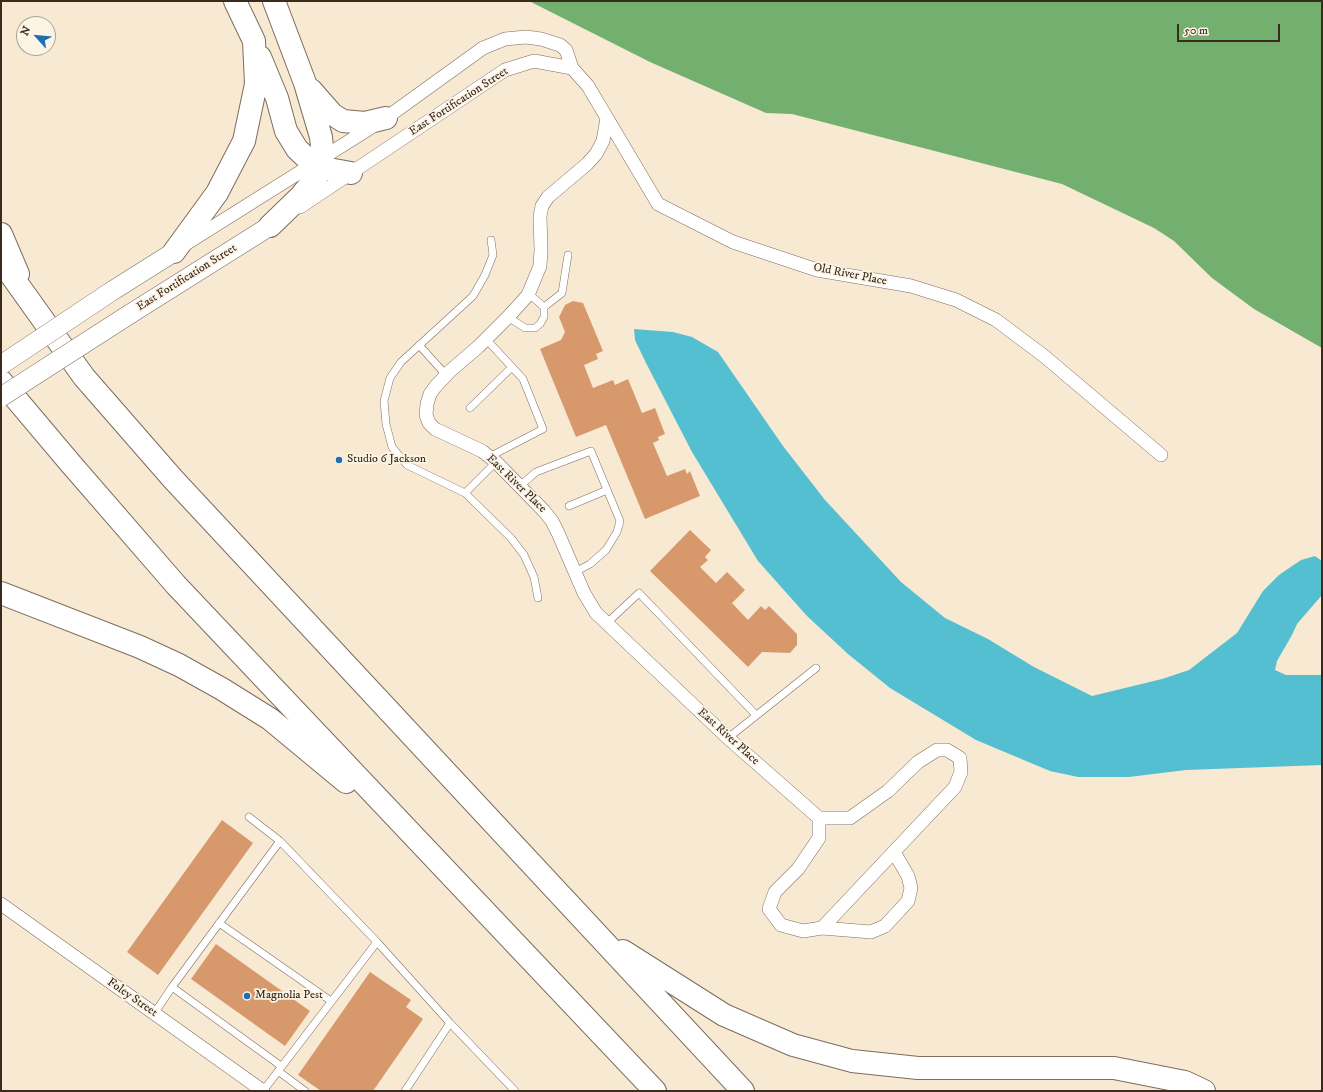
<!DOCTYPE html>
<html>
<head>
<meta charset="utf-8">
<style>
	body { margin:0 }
	#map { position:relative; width:1323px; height:1092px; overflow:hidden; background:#f8e9d3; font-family:"IM FELL DW Pica",serif }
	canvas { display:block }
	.frame { position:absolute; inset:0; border:2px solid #3b2a1e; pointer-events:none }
	.north { position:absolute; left:16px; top:16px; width:40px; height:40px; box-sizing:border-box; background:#fcf5e5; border:1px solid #afa495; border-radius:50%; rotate:297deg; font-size:11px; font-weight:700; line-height:16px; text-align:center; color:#3b2a1e }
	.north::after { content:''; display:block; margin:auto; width:14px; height:18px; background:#1f6fb2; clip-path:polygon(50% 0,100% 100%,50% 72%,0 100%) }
	.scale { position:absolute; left:1177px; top:24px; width:103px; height:18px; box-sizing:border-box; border:2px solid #3b2a1e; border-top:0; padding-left:5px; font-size:12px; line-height:14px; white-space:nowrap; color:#3b2a1e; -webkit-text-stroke:3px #fcf5e5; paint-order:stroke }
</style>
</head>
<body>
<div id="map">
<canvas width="1323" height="1092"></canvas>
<div class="frame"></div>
<div class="north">N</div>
<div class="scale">50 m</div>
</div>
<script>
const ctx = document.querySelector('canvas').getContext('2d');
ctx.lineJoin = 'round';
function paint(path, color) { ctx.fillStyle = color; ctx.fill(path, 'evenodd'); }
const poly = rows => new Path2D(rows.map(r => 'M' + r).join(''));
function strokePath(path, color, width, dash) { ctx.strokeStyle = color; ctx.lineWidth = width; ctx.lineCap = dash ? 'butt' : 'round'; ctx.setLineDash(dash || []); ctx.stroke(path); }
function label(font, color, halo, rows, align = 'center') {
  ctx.font = font + ' "IM FELL DW Pica",serif'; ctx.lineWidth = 3.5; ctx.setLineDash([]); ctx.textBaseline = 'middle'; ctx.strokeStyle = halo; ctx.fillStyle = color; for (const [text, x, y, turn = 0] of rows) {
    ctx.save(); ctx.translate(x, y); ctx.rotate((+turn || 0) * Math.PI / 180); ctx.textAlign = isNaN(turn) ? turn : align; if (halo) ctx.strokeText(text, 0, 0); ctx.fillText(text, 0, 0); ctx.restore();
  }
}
const forest = poly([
	[529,1,1322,1,1322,348,1254,309,1212,278,1174,241,1154,228,1062,184,792,114,766,113,650,62]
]);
const water = poly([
	[634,329,673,332,692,337,718,352,783,446,825,500,901,582,945,618,988,639,1034,667,1092,696,1162,679,1189,670,1237,633,1263,591,1279,575,1301,560,1315,556,1322,561,1322,595,1297,624,1292,635,1277,661,1275,670,1286,675,1322,675,1322,765,1186,770,1129,777,1078,777,1050,771,976,740,890,688,848,654,807,616,758,561,692,452,646,363,635,340]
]);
const building = poly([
	[573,301,583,303,603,351,596,354,598,359,584,365,593,388,613,380,615,385,628,379,642,413,655,408,665,434,658,437,659,440,653,443,667,476,685,469,687,474,690,471,700,496,645,519,606,425,576,437,540,349,561,340,565,332,559,317,565,305],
	[690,530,711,550,705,557,708,560,700,567,716,583,727,572,745,590,732,603,748,620,761,606,765,610,769,606,797,634,797,645,790,653,762,652,748,667,650,571],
	[222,820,253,843,158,975,127,952],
	[216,944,310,1011,285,1046,191,979],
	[370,972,411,1000,406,1007,423,1019,373,1091,321,1091,298,1075]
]);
const lane = poly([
	[491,240,493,255,485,275,473,296,401,362,390,378,384,401,386,424,392,447,407,465,465,493,511,538,524,555,534,577,538,598],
	[544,307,562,293,568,255],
	[508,317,525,328,535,328,540,324,544,317,544,307,529,294],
	[486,339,523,379,543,429,489,457],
	[419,345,446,375],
	[470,408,512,367],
	[520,486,536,472,591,451,620,521,617,532,606,550,590,564,575,572],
	[465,493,496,462],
	[569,506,607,490],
	[607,623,639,593,756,715],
	[728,738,816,668],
	[249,817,280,841],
	[219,923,331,1001],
	[172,987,281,1066],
	[154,1014,172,987,280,841,377,942,450,1023,405,1091],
	[450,1023,515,1091],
	[278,1071,305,1091],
	[263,1091,377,942]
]);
const street = poly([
	[607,118,603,141,596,154,587,164,548,197,542,206,540,216,541,250,540,266,528,295,508,317,478,347,450,371,435,387,430,394,427,404,426,415,429,423,435,429,482,451,496,462,544,511,552,521,558,533,584,593,596,613,728,738,819,818],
	[300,207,505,70,534,61,572,68],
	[184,245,386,118,483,48,505,39,526,37,541,39,560,45,566,50,572,68,588,86,658,204,733,242,817,270,911,286,956,300,996,320,1044,356,1161,455],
	[1,904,263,1091],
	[822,928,955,787,961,772,960,758,947,750,937,750,918,762,888,791,850,818,819,818,819,838,798,869,775,892,769,909,781,925,803,931,822,928,871,932,885,926,908,901,911,888,908,876,894,852]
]);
const secondary = poly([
	[112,291,174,252],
	[130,314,270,226]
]);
const highway = poly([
	[260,57,277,98,286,131,297,149,313,164,323,168,351,173],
	[311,90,332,114,343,121,365,123,386,118],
	[270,226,300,197,314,180,323,168,323,157,321,137,305,83,274,1],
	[1,234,18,274],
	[174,252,217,193,244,141,256,84,254,41,235,1],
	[1,261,84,377,173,479,743,1091],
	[1,381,71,464,176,585,655,1091],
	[1,593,140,647,179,665,222,689,270,719,346,782],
	[623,951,724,1015,793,1045,852,1061,918,1068,1114,1068,1185,1082,1204,1091]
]);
const secondaryBridge = poly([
	[1,365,112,291],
	[1,397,130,314]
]);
const markers = [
	[339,460,4,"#1f6fb2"],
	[247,996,4,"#1f6fb2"]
];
const streetNames = [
	["East Fortification Street",459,102,-33],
	["Old River Place",850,275,11],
	["East Fortification Street",187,278,-32],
	["East River Place",516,484,44],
	["East River Place",728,737,42],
	["Foley Street",132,998,35]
];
const poiNames = [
	["Studio 6 Jackson",347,460],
	["Magnolia Pest",255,996]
];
paint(forest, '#73b070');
paint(water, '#55bfd2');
paint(building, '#d7996c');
strokePath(lane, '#7d6d5d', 8);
strokePath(street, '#7d6d5d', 14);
strokePath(secondary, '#7d6d5d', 20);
strokePath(highway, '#7d6d5d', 24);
strokePath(lane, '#fff', 7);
strokePath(street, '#fff', 13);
strokePath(secondary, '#fff', 19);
strokePath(highway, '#fff', 22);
strokePath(secondaryBridge, '#7d6d5d', 20, []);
strokePath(secondaryBridge, '#fff', 19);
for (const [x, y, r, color] of markers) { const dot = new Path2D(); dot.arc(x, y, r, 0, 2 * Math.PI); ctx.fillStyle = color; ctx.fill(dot); strokePath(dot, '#fcf5e5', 1.5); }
label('12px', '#3b2a1e', '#fcf5e5', streetNames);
label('12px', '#3b2a1e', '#fcf5e5', poiNames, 'left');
</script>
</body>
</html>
